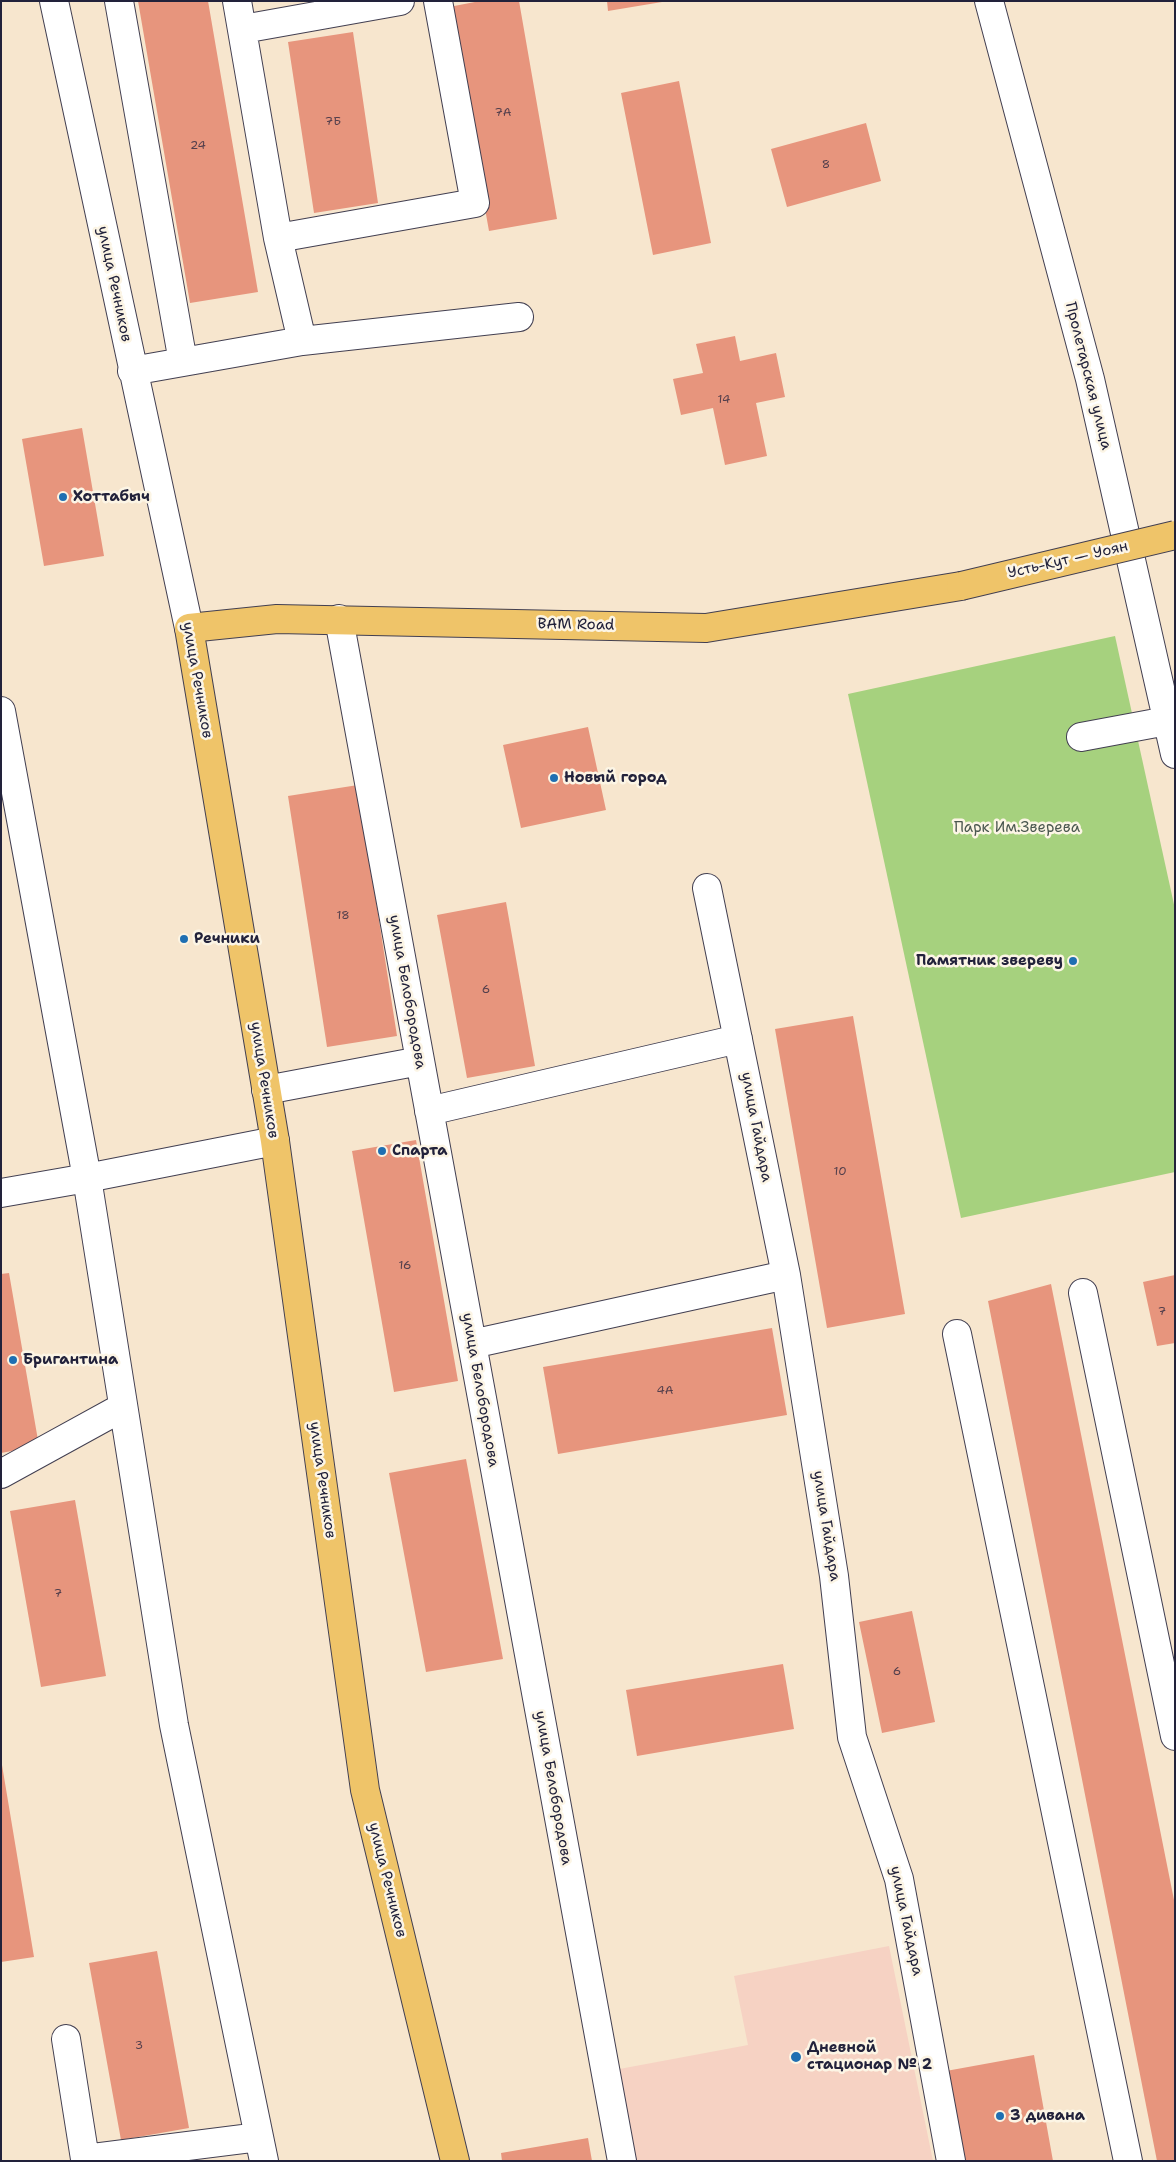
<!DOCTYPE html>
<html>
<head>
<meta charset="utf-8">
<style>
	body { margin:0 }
	#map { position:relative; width:1176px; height:2162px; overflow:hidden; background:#f7e6ce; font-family:"Shantell Sans",sans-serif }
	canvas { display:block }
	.frame { position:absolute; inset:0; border:2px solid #22223b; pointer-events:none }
</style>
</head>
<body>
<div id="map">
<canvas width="1176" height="2162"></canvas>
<div class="frame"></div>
</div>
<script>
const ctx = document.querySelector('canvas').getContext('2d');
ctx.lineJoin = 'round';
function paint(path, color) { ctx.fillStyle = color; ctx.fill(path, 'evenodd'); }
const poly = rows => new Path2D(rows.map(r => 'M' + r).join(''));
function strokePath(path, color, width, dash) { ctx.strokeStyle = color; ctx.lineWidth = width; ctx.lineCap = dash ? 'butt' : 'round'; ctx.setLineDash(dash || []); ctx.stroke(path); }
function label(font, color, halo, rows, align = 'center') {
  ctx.font = font + ' "Shantell Sans",sans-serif'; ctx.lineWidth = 5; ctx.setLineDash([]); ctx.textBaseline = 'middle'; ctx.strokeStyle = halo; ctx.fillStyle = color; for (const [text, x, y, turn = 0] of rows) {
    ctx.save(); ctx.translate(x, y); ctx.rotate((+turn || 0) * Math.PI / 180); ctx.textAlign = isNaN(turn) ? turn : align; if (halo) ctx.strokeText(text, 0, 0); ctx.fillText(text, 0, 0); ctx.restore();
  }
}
const built = poly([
	[889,1946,933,2161,630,2161,614,2070,748,2045,734,1976]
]);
const green = poly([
	[1115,636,1175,909,1175,1172,961,1218,848,694]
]);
const building = poly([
	[138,1,208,1,258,292,190,303],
	[480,1,519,1,557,219,489,231,449,7],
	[607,1,662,1,662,2,608,11],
	[353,32,378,203,314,213,288,42],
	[679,81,711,243,653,255,621,93],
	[866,123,881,181,787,207,771,149],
	[735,336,740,361,776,353,785,397,756,403,767,456,725,465,713,408,681,415,673,379,703,373,696,344],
	[82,428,104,556,44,566,22,439],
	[588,727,606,810,521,828,503,745],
	[358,785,397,1036,327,1047,288,796],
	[506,902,535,1066,467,1078,437,915],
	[853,1016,905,1314,827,1328,775,1029],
	[416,1140,458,1381,394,1392,352,1151],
	[9,1273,39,1446,1,1453,1,1274],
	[1175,1275,1175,1343,1157,1346,1143,1282],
	[1051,1284,1175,1905,1175,2161,1157,2161,988,1301],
	[772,1328,787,1415,558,1454,543,1367],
	[466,1459,503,1659,426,1672,389,1473],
	[75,1500,106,1676,41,1687,10,1511],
	[912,1611,935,1722,882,1733,859,1622],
	[783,1664,794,1729,637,1756,626,1690],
	[1,1759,34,1957,1,1962],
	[157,1951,189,2128,121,2140,89,1963],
	[1034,2055,1053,2161,963,2161,946,2071],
	[588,2138,592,2161,502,2161,501,2153]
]);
const minor = poly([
	[54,1,189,628],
	[119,1,183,362],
	[989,1,1090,379,1175,754],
	[243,29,400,1],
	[278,238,475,203,438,1],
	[302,341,519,317],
	[132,371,302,341,278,238,237,1],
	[339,619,622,2161],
	[1,711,87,1178,1,1193],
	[1081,737,1167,721],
	[707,888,786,1275,834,1576,852,1737,899,1879,951,2161],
	[266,1090,420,1061],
	[429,1111,738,1039],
	[1083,1293,1175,1736],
	[957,1334,1128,2161],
	[472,1344,786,1275],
	[1,1474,123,1407],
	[66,2039,85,2159,259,2137],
	[264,2161,174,1725,87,1178,275,1141]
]);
const major = poly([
	[455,2161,365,1790,275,1141,189,628,277,619,706,628,961,586]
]);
const majorBridge = poly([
	[961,586,1175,535]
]);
const markers = [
	[63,497,5,"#1f6fb2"],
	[554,778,5,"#1f6fb2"],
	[184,939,5,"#1f6fb2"],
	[1073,961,5,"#1f6fb2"],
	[382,1151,5,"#1f6fb2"],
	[13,1360,5,"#1f6fb2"],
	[796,2057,6,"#1f6fb2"],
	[1000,2116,5,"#1f6fb2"]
];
const numberNames = [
	["7А",503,113],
	["7Б",333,122],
	["24",198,146],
	["8",826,165],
	["14",724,400],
	["18",343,916],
	["6",486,990],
	["10",840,1172],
	["16",405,1266],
	["7",1162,1312],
	["4А",665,1391],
	["7",58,1594],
	["6",897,1672],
	["3",139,2046]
];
const streetNames = [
	["улица Речников",114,284,78],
	["Пролетарская улица",1088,376,76],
	["Усть-Кут — Уоян",1068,560,-13],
	["BAM Road",576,625,1],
	["улица Речников",197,680,80],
	["улица Белобородова",407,992,80],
	["улица Речников",264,1080,81],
	["улица Гайдара",756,1127,79],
	["улица Белобородова",480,1390,80],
	["улица Речников",322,1480,82],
	["улица Гайдара",826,1526,81],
	["улица Белобородова",553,1788,80],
	["улица Речников",387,1880,76],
	["улица Гайдара",906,1921,78]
];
const poiNames = [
	["Хоттабыч",73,497],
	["Новый город",564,778],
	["Речники",194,939],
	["Памятник звереву",1063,961,"right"],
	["Спарта",392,1151],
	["Бригантина",23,1360],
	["Дневной",807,2048],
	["стационар № 2",807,2065],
	["3 дивана",1010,2116]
];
const parkNames = [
	["Парк Им.Зверева",1017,828]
];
paint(built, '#f6d2c3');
paint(green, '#a6d17e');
paint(building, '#e7957d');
strokePath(minor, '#423f51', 30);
strokePath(major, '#423f51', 30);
strokePath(minor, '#fff', 28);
strokePath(major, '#efc469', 28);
strokePath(majorBridge, '#423f51', 30, []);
strokePath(majorBridge, '#efc469', 28);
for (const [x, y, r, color] of markers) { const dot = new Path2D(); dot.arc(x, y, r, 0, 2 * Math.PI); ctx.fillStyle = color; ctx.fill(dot); strokePath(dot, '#fcf5e5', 2); }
label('12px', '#533f4c', null, numberNames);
label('15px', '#22223b', '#fcf5e5', streetNames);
label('bold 15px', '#22223b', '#fcf5e5', poiNames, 'left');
label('15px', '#4a574f', '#fcf5e5', parkNames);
</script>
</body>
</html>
